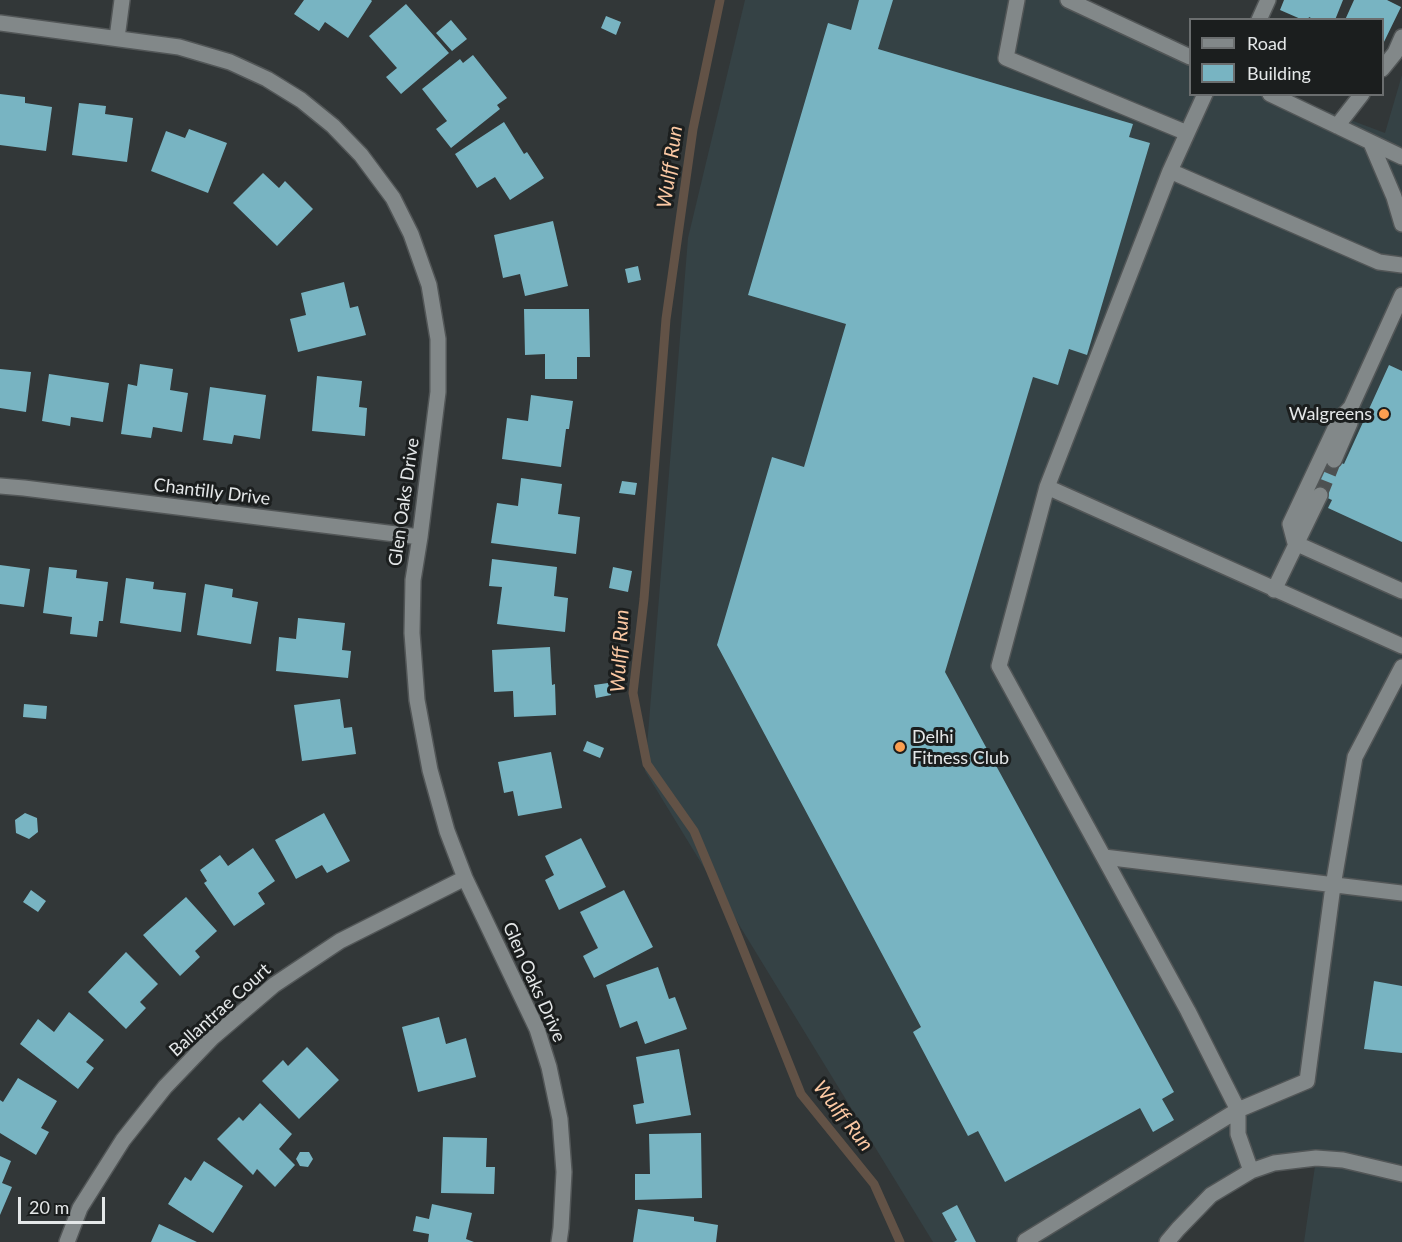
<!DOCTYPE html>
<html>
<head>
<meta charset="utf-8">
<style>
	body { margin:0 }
	#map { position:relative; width:1402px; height:1242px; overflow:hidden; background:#323738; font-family:Lato,sans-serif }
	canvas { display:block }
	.legend { position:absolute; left:1189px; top:18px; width:195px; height:78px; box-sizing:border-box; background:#1b1e1e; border:2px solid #6b6e6f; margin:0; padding:8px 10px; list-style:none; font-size:18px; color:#e4e7e8 }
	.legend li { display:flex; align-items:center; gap:12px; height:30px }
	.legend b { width:30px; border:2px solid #6b6e6f }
	.scale { position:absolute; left:18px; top:1197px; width:87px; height:27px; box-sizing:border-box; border:3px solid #e4e7e8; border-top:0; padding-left:8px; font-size:18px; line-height:21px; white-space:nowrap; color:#e4e7e8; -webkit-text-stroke:4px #1b1e1e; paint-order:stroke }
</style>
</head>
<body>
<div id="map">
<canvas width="1402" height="1242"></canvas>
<ul class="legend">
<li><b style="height:8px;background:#828889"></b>Road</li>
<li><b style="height:16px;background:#78b4c2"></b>Building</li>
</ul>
<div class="scale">20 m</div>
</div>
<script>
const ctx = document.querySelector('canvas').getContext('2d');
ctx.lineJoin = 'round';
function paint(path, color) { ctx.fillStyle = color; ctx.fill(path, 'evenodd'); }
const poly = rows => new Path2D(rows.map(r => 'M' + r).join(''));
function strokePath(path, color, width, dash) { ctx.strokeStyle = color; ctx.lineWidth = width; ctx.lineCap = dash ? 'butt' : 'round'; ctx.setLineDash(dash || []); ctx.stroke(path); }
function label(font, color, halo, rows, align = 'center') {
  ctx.font = font + ' Lato,sans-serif'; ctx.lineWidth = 6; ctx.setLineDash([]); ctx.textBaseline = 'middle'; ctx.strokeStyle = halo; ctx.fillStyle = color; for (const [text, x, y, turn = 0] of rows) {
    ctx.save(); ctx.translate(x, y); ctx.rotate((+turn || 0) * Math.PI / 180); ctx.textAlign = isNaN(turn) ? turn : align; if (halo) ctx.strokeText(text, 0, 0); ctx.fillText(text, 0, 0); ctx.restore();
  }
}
const built = poly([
	[745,0,1068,0,1190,57,1190,94,1284,95,1385,133,1402,75,1402,1242,1304,1242,1316,1159,1274,1163,1211,1195,1167,1242,933,1242,645,771,688,238]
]);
const stream = poly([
	[720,0,693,129,666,319,644,599,633,693,647,764,694,831,735,929,801,1094,874,1184,900,1242]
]);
const building = poly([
	[304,0,371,0,372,1,348,38,325,22,319,31,294,14],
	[859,0,893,0,878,49,1133,124,1129,137,1150,143,1087,355,1069,349,1058,385,1033,377,945,672,1174,1092,1162,1099,1174,1120,1153,1132,1140,1108,1005,1182,978,1131,968,1136,913,1032,921,1027,717,645,772,457,804,467,846,324,748,295,828,23,851,30],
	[1284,0,1343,0,1335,20,1315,20,1309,17,1308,20,1303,20,1280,10],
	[1354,0,1387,0,1401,7,1382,46,1382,20,1345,20],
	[406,4,449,53,401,94,386,77,397,68,369,36],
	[606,16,621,22,616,35,601,28],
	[451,20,467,39,452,51,436,33],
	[473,55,507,98,497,105,500,109,451,148,436,129,447,121,422,89,460,59,463,63],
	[0,94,25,97,25,103,52,107,46,151,0,145],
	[79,103,106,106,105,114,133,118,127,162,72,155],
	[504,122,524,154,527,152,544,178,510,200,495,177,477,188,455,154],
	[189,129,227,143,208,193,151,171,166,131,185,138],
	[263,173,279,188,285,181,313,209,277,246,233,203],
	[553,221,568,286,525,296,520,274,503,278,494,235],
	[638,266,641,280,628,283,625,269],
	[344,282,350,308,358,306,366,335,298,352,290,319,306,315,301,293],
	[524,309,589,309,590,357,577,357,577,379,545,379,545,354,525,355],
	[140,364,173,369,170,390,188,393,182,432,153,427,151,438,121,434,128,384,137,386],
	[1389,365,1402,371,1402,542,1328,508,1332,500,1310,490,1324,456,1344,464],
	[0,369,31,372,26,412,0,408],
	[49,374,109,383,103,422,71,417,70,426,42,421],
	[317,376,362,381,359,407,367,408,365,436,312,431],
	[210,387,266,395,260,439,234,435,232,444,203,440],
	[531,395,573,401,569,429,566,429,561,467,502,459,507,418,528,421],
	[521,478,562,484,558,514,580,517,576,554,491,543,497,503,518,506],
	[622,481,637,483,635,495,619,493],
	[492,559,557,567,554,596,568,598,565,632,497,624,502,587,489,586],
	[0,565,30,569,24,607,0,604],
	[49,567,77,570,76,578,108,582,103,621,99,621,97,637,70,634,72,617,43,613],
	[613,567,632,571,628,592,609,588],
	[126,578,154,582,153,589,186,593,181,632,120,623],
	[205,584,233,589,232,597,258,602,251,644,197,635],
	[298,618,345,623,342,650,351,651,348,678,276,671,279,637,296,639],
	[550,647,552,685,555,684,556,715,514,717,513,691,494,692,492,650],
	[608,683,611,695,596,698,594,685],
	[340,699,344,728,352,727,356,754,302,761,294,705],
	[24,704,47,706,46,719,23,717],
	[587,741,604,748,600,758,583,751],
	[551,752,562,808,518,816,513,791,504,793,498,762],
	[25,813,37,818,38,832,29,839,16,833,15,820],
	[324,813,350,861,327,873,322,865,296,879,275,840],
	[581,838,606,887,559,910,545,880,554,875,545,856],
	[253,848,275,881,258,893,265,904,234,926,204,883,207,881,200,870,220,855,228,866],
	[31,890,46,901,38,912,23,902],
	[624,890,653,947,594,978,583,956,598,948,580,912],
	[186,897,217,931,195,951,200,957,180,976,143,935],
	[126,952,158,984,140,1002,146,1008,126,1029,88,992],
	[658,967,669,999,675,997,687,1029,645,1044,637,1021,620,1028,606,985],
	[1374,981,1402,986,1402,1053,1364,1049],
	[69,1012,104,1040,86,1062,94,1068,78,1089,20,1044,38,1019,54,1032],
	[439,1017,446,1044,466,1038,476,1077,418,1092,402,1027],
	[307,1047,339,1080,299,1119,262,1081,283,1060,288,1066],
	[679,1049,691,1115,636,1124,633,1105,644,1103,636,1057],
	[18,1078,57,1101,41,1128,49,1132,36,1155,0,1133,0,1100,3,1102],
	[260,1103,292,1134,279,1149,295,1165,275,1187,257,1169,253,1175,217,1139,239,1117,243,1121],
	[701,1133,702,1198,635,1200,635,1174,650,1174,649,1134],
	[443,1137,487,1138,486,1167,495,1167,494,1194,441,1193],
	[300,1152,309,1152,313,1159,308,1167,300,1166,296,1159],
	[0,1156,11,1161,2,1183,12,1187,0,1215],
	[204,1161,243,1186,213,1233,168,1204,185,1177,191,1181],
	[432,1204,472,1213,466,1239,474,1242,428,1242,429,1234,413,1231,416,1216,429,1219],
	[957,1205,976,1242,954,1242,957,1240,942,1213],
	[638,1209,694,1217,694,1221,718,1225,716,1242,633,1242],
	[159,1224,197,1242,151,1242]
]);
const minorTunnel = poly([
	[1320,495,1334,460]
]);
const minor = poly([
	[1017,0,1006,58,1187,133],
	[1068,0,1190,57],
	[1259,20,1268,0],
	[0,23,179,47,230,62,267,79,301,100,333,126,361,155,393,198,411,234,429,285,438,339,438,392,420,537,413,580,412,633,417,700,430,770,447,831,465,878,537,1029,549,1067,560,1119,564,1172,561,1228,559,1242],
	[117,38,122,0],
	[1382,69,1395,53,1402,37],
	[1205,94,1170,171,1047,487,999,666,1188,1011,1238,1110,1238,1134,1251,1171],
	[1270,94,1402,157],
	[1337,126,1362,94],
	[1371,143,1394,197,1402,224],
	[1170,171,1379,262,1402,265],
	[1402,295,1351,407,1339,420,1290,524,1295,543,1402,591],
	[1334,460,1350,423,1351,407],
	[0,486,24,488,420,537],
	[1047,487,1402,646],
	[1274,590,1320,495],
	[1104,857,1402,893],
	[67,1242,80,1208,123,1140,165,1087,212,1038,274,985,340,941,465,878],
	[1026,1242,1025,1241,1238,1110,1307,1081,1333,886,1355,757,1402,667],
	[1167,1242,1178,1229,1211,1195,1251,1171,1274,1163,1316,1158,1343,1160,1402,1174]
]);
const markers = [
	[1384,414,6,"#fb9e50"],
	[900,747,6,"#fb9e50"]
];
const poiNames = [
	["Walgreens",1372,414],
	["Delhi",912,737,"left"],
	["Fitness Club",912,758,"left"]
];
const streetNames = [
	["Chantilly Drive",212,492,7],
	["Glen Oaks Drive",404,502,-82],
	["Glen Oaks Drive",534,982,66],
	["Ballantrae Court",220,1010,-42]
];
const waterNames = [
	["Wulff Run",670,167,-82],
	["Wulff Run",620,651,-87],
	["Wulff Run",843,1116,52]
];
paint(built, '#354245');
strokePath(stream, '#625246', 9);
paint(building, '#78b4c2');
strokePath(minorTunnel, '#4d5152', 15, [15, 8]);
strokePath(minor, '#525657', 18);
strokePath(minor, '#828889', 15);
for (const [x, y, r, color] of markers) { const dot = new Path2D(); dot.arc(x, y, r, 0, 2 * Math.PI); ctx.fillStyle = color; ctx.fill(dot); strokePath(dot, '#1b1e1e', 2); }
label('18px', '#e4e7e8', '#1b1e1e', poiNames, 'right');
label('18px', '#e4e7e8', '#1b1e1e', streetNames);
label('italic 20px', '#fbc8a3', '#1b1e1e', waterNames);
</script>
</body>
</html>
